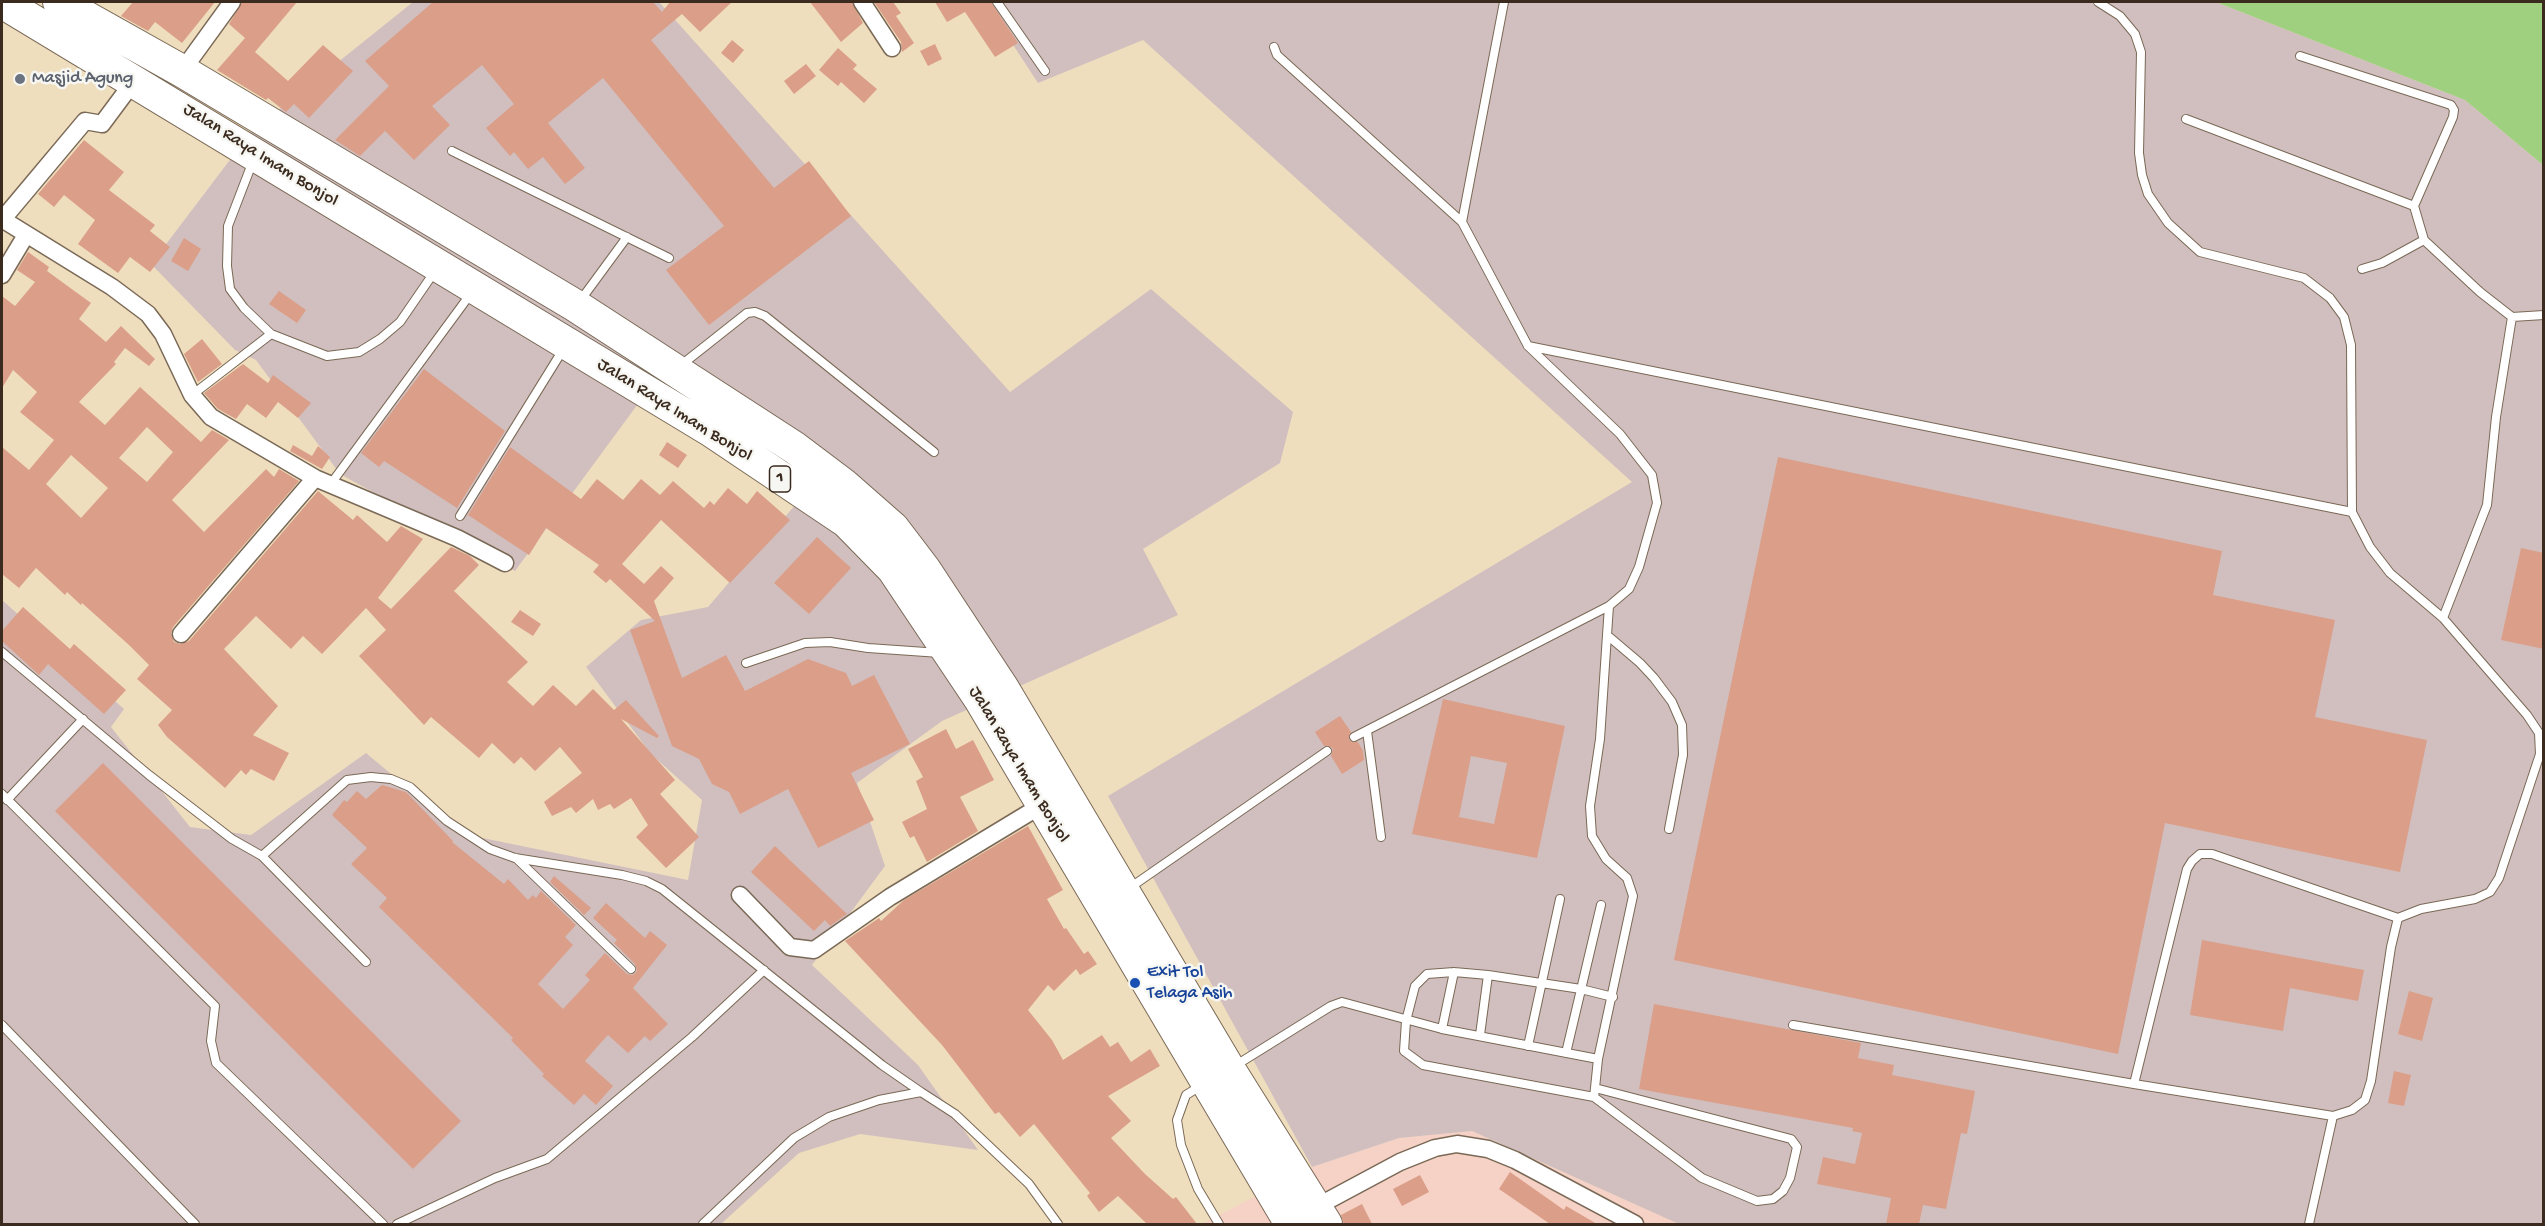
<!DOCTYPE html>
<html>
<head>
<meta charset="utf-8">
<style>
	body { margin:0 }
	#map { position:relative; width:2545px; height:1226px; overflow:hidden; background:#efdebd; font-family:"Gochi Hand",sans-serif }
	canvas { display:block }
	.frame { position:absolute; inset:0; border:3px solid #3b2a1e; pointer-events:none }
</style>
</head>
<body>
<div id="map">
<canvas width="2545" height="1226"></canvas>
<div class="frame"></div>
</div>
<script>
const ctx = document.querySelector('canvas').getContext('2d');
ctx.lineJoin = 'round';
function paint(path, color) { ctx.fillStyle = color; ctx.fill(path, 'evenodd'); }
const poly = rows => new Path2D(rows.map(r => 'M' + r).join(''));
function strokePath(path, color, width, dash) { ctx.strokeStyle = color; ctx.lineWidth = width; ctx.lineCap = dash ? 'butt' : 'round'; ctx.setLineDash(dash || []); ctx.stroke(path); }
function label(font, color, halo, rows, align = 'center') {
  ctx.font = font + ' "Gochi Hand",sans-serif'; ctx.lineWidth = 5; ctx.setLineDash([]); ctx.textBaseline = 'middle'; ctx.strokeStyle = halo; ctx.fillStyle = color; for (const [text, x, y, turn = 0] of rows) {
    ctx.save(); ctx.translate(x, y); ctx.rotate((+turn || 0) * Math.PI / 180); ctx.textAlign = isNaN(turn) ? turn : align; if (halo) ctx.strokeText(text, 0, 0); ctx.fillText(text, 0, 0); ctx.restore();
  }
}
const built = poly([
	[1472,1131,1679,1224,1202,1224,1312,1167,1399,1138]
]);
const industrial = poly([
	[413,2,659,2,1010,392,1151,289,1293,412,1280,463,1143,549,1178,615,942,721,857,783,885,866,812,965,918,1065,978,1150,860,1134,799,1153,721,1224,2,1224,2,600,124,709,111,727,190,827,251,835,366,753,463,834,688,880,702,800,651,754,586,667,641,620,708,607,819,477,660,374,515,571,340,474,256,360,235,350,151,264,251,132],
	[985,2,2216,2,2465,100,2543,165,2543,1224,1679,1224,1472,1131,1399,1138,1312,1167,1108,796,1632,482,1143,40,1038,83]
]);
const green = poly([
	[2216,2,2543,2,2543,165,2465,100]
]);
const building = poly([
	[133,2,215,2,182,43,155,22,148,31,121,16],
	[242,2,297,2,255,52,288,81,323,45,353,71,309,118,294,104,286,112,268,98,266,100,217,70,245,38,229,24],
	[433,2,653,2,662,12,670,2,732,2,700,32,682,14,651,40,774,188,809,161,851,216,709,325,666,270,724,226,603,78,548,123,585,168,565,184,543,157,528,169,514,152,510,156,486,128,514,104,482,65,432,106,450,125,414,160,385,131,360,156,335,140,389,86,365,61],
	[810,2,852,2,863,23,841,42],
	[874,2,893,2,901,13,896,16,914,43,902,52,901,42],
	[935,2,991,2,1018,43,995,57,965,12,947,22],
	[732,40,744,50,733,63,721,53],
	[935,44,942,59,928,66,920,51],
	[838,48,857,65,853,69,877,89,864,103,841,82,838,86,819,70],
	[806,64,816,76,794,94,784,81],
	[84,140,124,172,109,190,155,225,150,231,170,247,150,272,130,257,118,273,78,244,95,220,64,195,54,207,38,194],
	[184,238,201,249,188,271,171,261],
	[28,252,49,267,47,271,91,303,79,319,106,342,121,326,155,359,149,366,125,348,114,362,116,364,79,402,105,425,140,387,201,442,212,430,229,440,172,500,204,532,266,469,274,477,279,469,299,481,173,627,171,633,174,642,180,644,189,641,318,491,353,520,357,515,387,542,401,526,423,539,378,598,391,609,451,547,470,556,479,565,454,591,528,662,507,682,533,706,553,685,576,706,593,689,614,710,626,700,659,736,657,738,621,719,675,780,660,794,699,837,666,868,636,837,648,825,631,798,614,809,610,804,598,810,593,799,576,813,571,807,552,816,544,802,582,773,560,747,535,771,521,757,514,764,492,743,479,758,431,717,424,725,359,656,386,630,366,608,322,654,303,636,291,649,256,616,224,649,278,706,253,735,289,753,274,781,251,769,246,775,241,770,225,788,167,737,158,725,172,710,137,679,149,665,129,645,82,603,81,605,67,592,65,595,36,568,19,588,2,574,2,447,29,470,54,440,20,412,37,392,13,370,2,388,2,296,15,306,35,282,17,270],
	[147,427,173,452,147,482,119,458],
	[71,455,108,488,81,518,46,484],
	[279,291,306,310,297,323,269,304],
	[202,339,222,364,198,382,184,354],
	[243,364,268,383,273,375,311,403,298,418,278,402,266,418,247,404,236,419,218,409,204,393],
	[424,369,505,431,457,508,384,461,379,467,361,453],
	[667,442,687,455,678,468,659,455],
	[293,445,312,456,318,446,330,457,322,469,290,451],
	[510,447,581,499,597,479,623,500,641,479,660,495,673,481,704,508,710,501,714,505,728,488,747,504,757,491,790,520,730,583,661,520,622,564,644,584,661,566,674,578,654,601,682,678,726,655,745,691,808,659,846,673,852,686,874,675,910,744,851,773,874,820,818,848,788,789,740,814,729,792,712,784,699,759,672,746,630,630,655,621,610,579,606,583,593,572,599,565,546,528,529,555,468,515],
	[1778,457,2222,551,2213,595,2335,620,2315,717,2427,740,2400,872,2165,823,2118,1054,1674,960],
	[817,537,851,568,809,614,774,583],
	[2521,548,2544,553,2544,649,2501,640],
	[23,607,70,649,74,644,126,690,104,714,48,664,39,675,2,641,2,631],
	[520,610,541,624,533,636,511,622],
	[1443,699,1565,726,1537,858,1412,834],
	[1471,756,1507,763,1494,824,1459,817],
	[1340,716,1351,732,1349,740,1358,742,1363,751,1364,760,1342,774,1331,756,1333,748,1324,746,1315,732],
	[946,729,956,749,973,740,994,780,960,797,978,831,927,862,914,836,910,838,902,822,927,809,916,781,923,777,908,749],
	[103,763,461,1121,413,1169,55,811],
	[382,785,406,792,453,841,452,842,504,884,508,879,528,900,533,895,536,898,541,891,576,925,565,937,573,945,538,984,563,1009,590,980,585,975,605,953,627,974,633,975,637,971,635,964,614,943,617,940,593,918,606,903,645,938,650,931,667,945,633,988,668,1024,650,1041,645,1036,628,1053,608,1035,597,1047,585,1061,613,1086,596,1105,584,1094,574,1105,542,1076,544,1074,511,1040,513,1038,379,907,387,898,351,864,367,848,332,815,344,800,347,802,357,791,366,799],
	[1028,826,1063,890,1047,899,1064,929,1066,928,1084,954,1088,951,1097,964,1080,975,1076,969,1054,991,1048,985,1028,1010,1052,1040,1063,1060,1102,1035,1110,1047,1118,1042,1131,1062,1150,1049,1160,1066,1108,1096,1131,1121,1111,1138,1145,1174,1173,1199,1176,1197,1197,1224,1147,1224,1118,1196,1099,1212,1087,1196,1090,1193,1034,1124,1020,1137,999,1112,995,1114,942,1045,845,941,879,918,881,921,904,900],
	[775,846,796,866,847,914,830,926,825,920,814,931,751,872],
	[554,876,591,908,584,915,550,882],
	[2202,940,2364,970,2358,1001,2290,988,2283,1031,2190,1015],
	[2409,991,2433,998,2422,1041,2398,1034],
	[1654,1004,1861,1043,1858,1058,1894,1065,1892,1075,1975,1091,1967,1134,1961,1133,1946,1209,1923,1205,1919,1224,1886,1224,1891,1198,1817,1184,1823,1157,1855,1164,1862,1133,1852,1131,1853,1128,1639,1089],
	[2394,1071,2411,1075,2404,1106,2388,1103],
	[1510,1172,1564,1210,1566,1206,1597,1224,1550,1224,1499,1189],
	[1420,1175,1429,1192,1402,1206,1393,1189],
	[1362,1204,1372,1224,1344,1224,1341,1215]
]);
const lane = poly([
	[997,2,1045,71],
	[1274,47,1277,55,1462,222,1528,346,1620,434,1652,475,1657,503,1639,567,1629,589,1609,606,1354,737],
	[2300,56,2451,105,2454,110,2453,117,2414,206],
	[2186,119,2414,206,2424,240,2480,292,2512,317,2544,315],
	[452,151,669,258],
	[253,161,228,226,227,266,230,289,244,308,271,334,327,356,359,352,380,339,400,322,435,271],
	[1462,222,1504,2],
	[2362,269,2382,263,2424,240],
	[580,301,627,237],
	[1528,346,2352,512],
	[680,366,747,313,755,312,765,316,934,452],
	[192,395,271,334],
	[330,485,472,292],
	[460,516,564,348],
	[1609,606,1607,635,1640,663,1654,678,1672,702,1682,725,1683,755,1669,829],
	[2443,618,2487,505,2496,417,2512,317],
	[2,652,149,775,232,839,262,856,366,962],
	[746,663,805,643,830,642,868,648,940,653],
	[1367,731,1381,837],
	[2,794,215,1006,211,1041,216,1063,383,1224],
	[7,800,83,719],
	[262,856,347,780,371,777,391,779,410,787,447,821,490,849,515,858,622,875,646,881,662,889,882,1065,921,1092],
	[516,858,631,969],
	[1128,889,1327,751],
	[2,1025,195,1224],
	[1793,1025,2134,1084,2333,1116,2352,1110,2365,1100,2371,1081,2391,947,2398,918,2421,909,2475,899,2490,892,2499,878,2540,754,2539,733,2527,715,2443,618,2390,573,2370,547,2352,512,2351,345,2344,317,2330,298,2304,278,2200,252,2168,223,2148,194,2142,175,2139,153,2141,52,2135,34,2120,16,2098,2],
	[1442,1029,1454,972],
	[1480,1035,1488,975],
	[1528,1046,1560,899],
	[1566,1053,1601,905],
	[1233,1067,1331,1006,1342,1002,1442,1029,1598,1059],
	[2134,1084,2187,869,2192,861,2200,854,2212,854,2398,918],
	[1202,1085,1186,1095,1177,1120,1181,1145,1198,1189,1219,1224],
	[1595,1088,1791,1139,1797,1147,1790,1178,1783,1191,1773,1199,1757,1201,1702,1178,1594,1097,1595,1088],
	[1595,1088,1598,1059,1633,896,1627,878,1606,859,1592,836,1590,806,1600,739,1607,635],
	[1594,1097,1423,1065,1404,1051,1406,1021,1415,986,1427,974,1454,972,1488,975,1581,989,1613,997],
	[397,1224,495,1178,547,1159,692,1037,764,970],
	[703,1224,794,1138,829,1117,879,1100,921,1092,955,1114,1029,1184,1058,1224],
	[2309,1224,2333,1116]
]);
const street = poly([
	[862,2,892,48],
	[182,71,232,2],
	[2,219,112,287,148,314,163,334,192,395,211,417,315,478,457,538,505,563],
	[2,220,85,121,102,124,134,81],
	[2,275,26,235],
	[181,634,315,478],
	[740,895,790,947,814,950,890,897,1042,805],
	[1316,1207,1400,1162,1435,1148,1457,1144,1488,1149,1515,1160,1635,1224]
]);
const highway = poly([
	[2,2,710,430,847,522,893,569,980,699,1291,1224],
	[59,2,182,71,576,306,795,448,844,485,893,528,925,570,1002,687,1229,1069,1326,1224]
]);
const markers = [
	[20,79,6,"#6b7280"],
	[1135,983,6,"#1a4fb4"]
];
const shields = [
	[780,479,21]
];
const shieldNames = [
	["1",780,479]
];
const worshipNames = [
	["Masjid Agung",32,79]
];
const streetNames = [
	["Jalan Raya Imam Bonjol",260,156,32],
	["Jalan Raya Imam Bonjol",674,411,32],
	["Jalan Raya Imam Bonjol",1018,765,59]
];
const transitNames = [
	["Exit Tol",1147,973],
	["Telaga Asih",1147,994]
];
paint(built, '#f6d1c5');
paint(industrial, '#d1bfbf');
paint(green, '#9fd07f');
paint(building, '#db9e88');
strokePath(lane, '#7a6956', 10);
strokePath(street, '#7a6956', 19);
strokePath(highway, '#7a6956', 34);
strokePath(lane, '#fff', 8);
strokePath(street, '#fff', 16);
strokePath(highway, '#fff', 32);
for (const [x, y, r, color] of markers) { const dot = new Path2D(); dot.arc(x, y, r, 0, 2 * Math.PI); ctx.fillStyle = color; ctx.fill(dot); strokePath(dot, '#f6f6f2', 2); }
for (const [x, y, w] of shields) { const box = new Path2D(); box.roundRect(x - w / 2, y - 13, w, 26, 4.5); ctx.fillStyle = '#f6f6f2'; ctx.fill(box); strokePath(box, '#3b2a1e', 1.5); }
label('bold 16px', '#3b2a1e', null, shieldNames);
label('18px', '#5b616d', '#f6f6f2', worshipNames, 'left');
label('18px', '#3b2a1e', '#f6f6f2', streetNames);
label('18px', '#164399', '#f6f6f2', transitNames, 'left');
</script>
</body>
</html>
